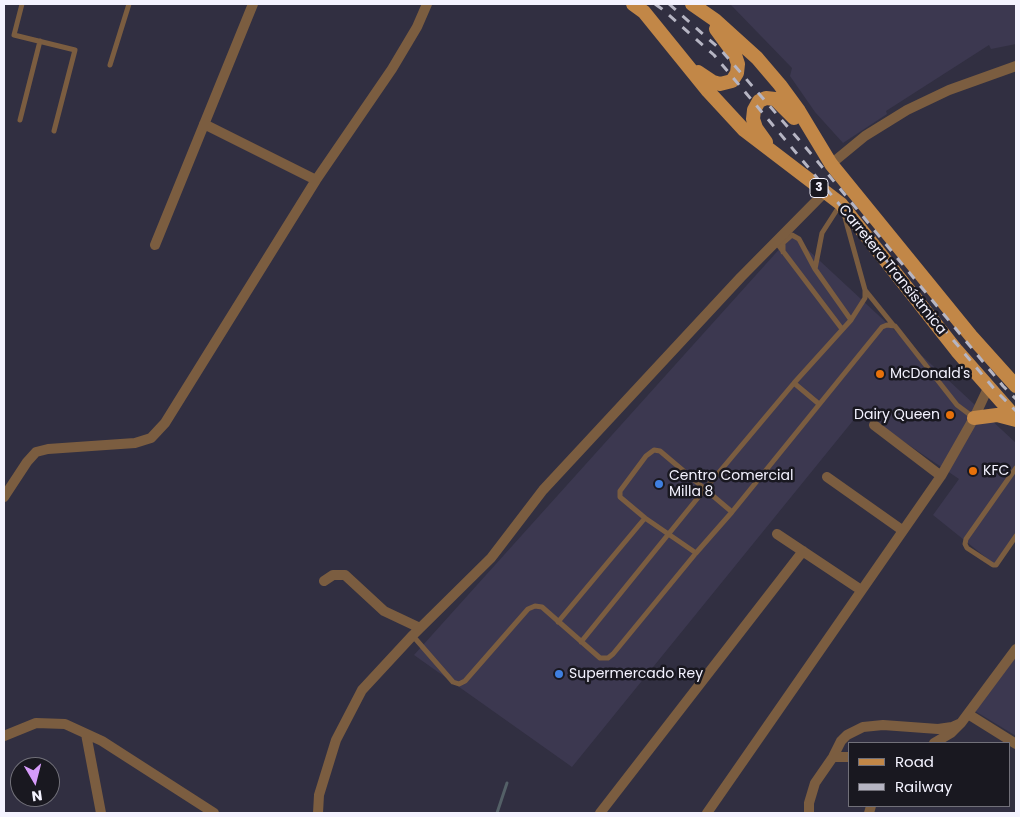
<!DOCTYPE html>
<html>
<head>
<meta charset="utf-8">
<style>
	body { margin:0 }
	#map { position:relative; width:1020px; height:817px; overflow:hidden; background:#312f41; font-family:Poppins,sans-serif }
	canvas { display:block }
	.frame { position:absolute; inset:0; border:5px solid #f4f3ff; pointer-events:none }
	.legend { position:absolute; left:848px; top:742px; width:162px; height:65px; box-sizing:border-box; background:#191820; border:1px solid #717079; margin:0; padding:6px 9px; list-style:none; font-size:15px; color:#f4f3ff }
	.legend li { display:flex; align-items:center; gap:10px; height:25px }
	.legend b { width:25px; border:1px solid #717079 }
	.north { position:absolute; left:10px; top:757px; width:50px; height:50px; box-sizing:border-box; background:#191820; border:1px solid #717079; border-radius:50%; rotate:172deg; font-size:14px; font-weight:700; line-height:20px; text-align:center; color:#f4f3ff }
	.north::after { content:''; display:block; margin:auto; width:18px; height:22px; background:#d69bfa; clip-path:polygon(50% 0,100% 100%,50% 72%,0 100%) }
</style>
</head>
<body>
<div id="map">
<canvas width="1020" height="817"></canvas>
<div class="frame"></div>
<ul class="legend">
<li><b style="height:6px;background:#c28747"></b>Road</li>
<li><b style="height:6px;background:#b6b5c3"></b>Railway</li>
</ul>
<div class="north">N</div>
</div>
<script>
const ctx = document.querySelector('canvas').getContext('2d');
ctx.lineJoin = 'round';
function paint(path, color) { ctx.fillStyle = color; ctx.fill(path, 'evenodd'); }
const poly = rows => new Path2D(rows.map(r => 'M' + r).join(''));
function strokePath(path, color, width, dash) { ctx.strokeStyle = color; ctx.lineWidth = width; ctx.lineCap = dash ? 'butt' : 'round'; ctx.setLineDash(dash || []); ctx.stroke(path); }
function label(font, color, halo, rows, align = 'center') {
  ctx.font = font + ' Poppins,sans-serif'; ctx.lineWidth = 5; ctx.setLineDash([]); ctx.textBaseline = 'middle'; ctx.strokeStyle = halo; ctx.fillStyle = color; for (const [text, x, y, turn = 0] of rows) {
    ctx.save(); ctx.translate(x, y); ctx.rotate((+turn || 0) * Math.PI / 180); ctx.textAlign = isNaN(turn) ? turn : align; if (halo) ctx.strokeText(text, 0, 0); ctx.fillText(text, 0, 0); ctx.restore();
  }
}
const built = poly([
	[730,4,1016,4,1016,44,991,49,989,45,886,111,887,114,843,143,815,112,790,76,792,68],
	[792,235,1016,443,1016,534,994,564,933,515,959,479,860,412,572,767,414,655],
	[1016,655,1016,736,975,711]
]);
const stream = poly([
	[497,813,507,783]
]);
const service = poly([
	[22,4,14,35,75,50,54,131],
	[110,65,129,4],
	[20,120,40,41],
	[840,205,822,233,815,269,851,320],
	[776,242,842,329],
	[783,252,783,243,792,235,799,239,815,269],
	[865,290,894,326],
	[794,383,819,404],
	[1016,468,966,539,965,544,967,548,993,565,996,565,1016,536],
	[645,518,696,553],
	[558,622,645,518,620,497,620,491,646,456,654,450,660,451,732,512],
	[413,636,453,682,459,684,465,681,528,609,535,606,542,607,600,658,608,658,613,654,696,553,732,512,882,327,887,325,895,326,957,405,973,417],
	[581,642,705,489,794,383,851,320,865,298,865,290,844,214]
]);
const minor = poly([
	[204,124,316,180],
	[831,164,865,136,907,110,949,90,1016,66],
	[155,245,253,4],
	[874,425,941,476],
	[827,477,902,530],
	[4,497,27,462,36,452,48,449,135,443,151,438,165,423,316,180,392,69,417,27,427,4],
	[777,534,861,590],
	[324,581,333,575,345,575,384,611,420,628],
	[968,714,1016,744],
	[86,734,101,813],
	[4,736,36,723,65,724,102,741,214,813],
	[934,743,951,733,961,723,1016,649],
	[833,757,849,757],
	[318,813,319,795,336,740,362,690,413,635,491,558,543,490,741,277,825,192],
	[600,813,803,551],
	[707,813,941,476,974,418,988,388],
	[809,813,809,803,815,783,833,757,841,741,847,735,863,727,883,725,938,729,952,727,961,723],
	[869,813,871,806]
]);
const primary = poly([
	[633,4,644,12,708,91,744,130,841,204,957,351,1016,418],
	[692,4,715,20,757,58,780,85,799,111,831,164,971,336,1016,386],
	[698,72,713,82,720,84,732,81,737,73,738,64,735,55,716,29],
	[766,142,756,128,753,119,754,110,759,101,766,98,775,99,794,118],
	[974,418,997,415,1016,420]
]);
const rail = poly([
	[655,4,662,9,714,55,996,391,1016,411],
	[669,4,721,50,813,156,1003,386,1016,399]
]);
const markers = [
	[880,374,5,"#e8710a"],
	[950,415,5,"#e8710a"],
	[973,471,5,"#e8710a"],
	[659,484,5,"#3f7fe0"],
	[559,674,5,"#3f7fe0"]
];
const shields = [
	[819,188,18]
];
const shieldNames = [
	["3",819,188]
];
const streetNames = [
	["Carretera Transístmica",892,270,51]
];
const poiNames = [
	["McDonald's",890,374],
	["Dairy Queen",940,415,"right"],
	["KFC",983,471],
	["Centro Comercial",669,476],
	["Milla 8",669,492],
	["Supermercado Rey",569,674]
];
paint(built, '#3c3850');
strokePath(stream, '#546067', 3);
strokePath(service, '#7b5d40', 5);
strokePath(minor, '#7b5d40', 10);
strokePath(primary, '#c28747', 14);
strokePath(rail, '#b6b5c3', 3, [9, 9]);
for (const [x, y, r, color] of markers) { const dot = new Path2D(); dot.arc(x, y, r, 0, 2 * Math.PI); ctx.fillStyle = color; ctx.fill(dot); strokePath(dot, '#191820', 2); }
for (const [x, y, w] of shields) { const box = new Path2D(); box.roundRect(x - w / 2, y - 9.5, w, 19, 4); ctx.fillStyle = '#191820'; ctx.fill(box); strokePath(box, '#f4f3ff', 1); }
label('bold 12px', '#f4f3ff', null, shieldNames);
label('14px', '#f4f3ff', '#191820', streetNames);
label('14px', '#f4f3ff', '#191820', poiNames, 'left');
</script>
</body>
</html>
